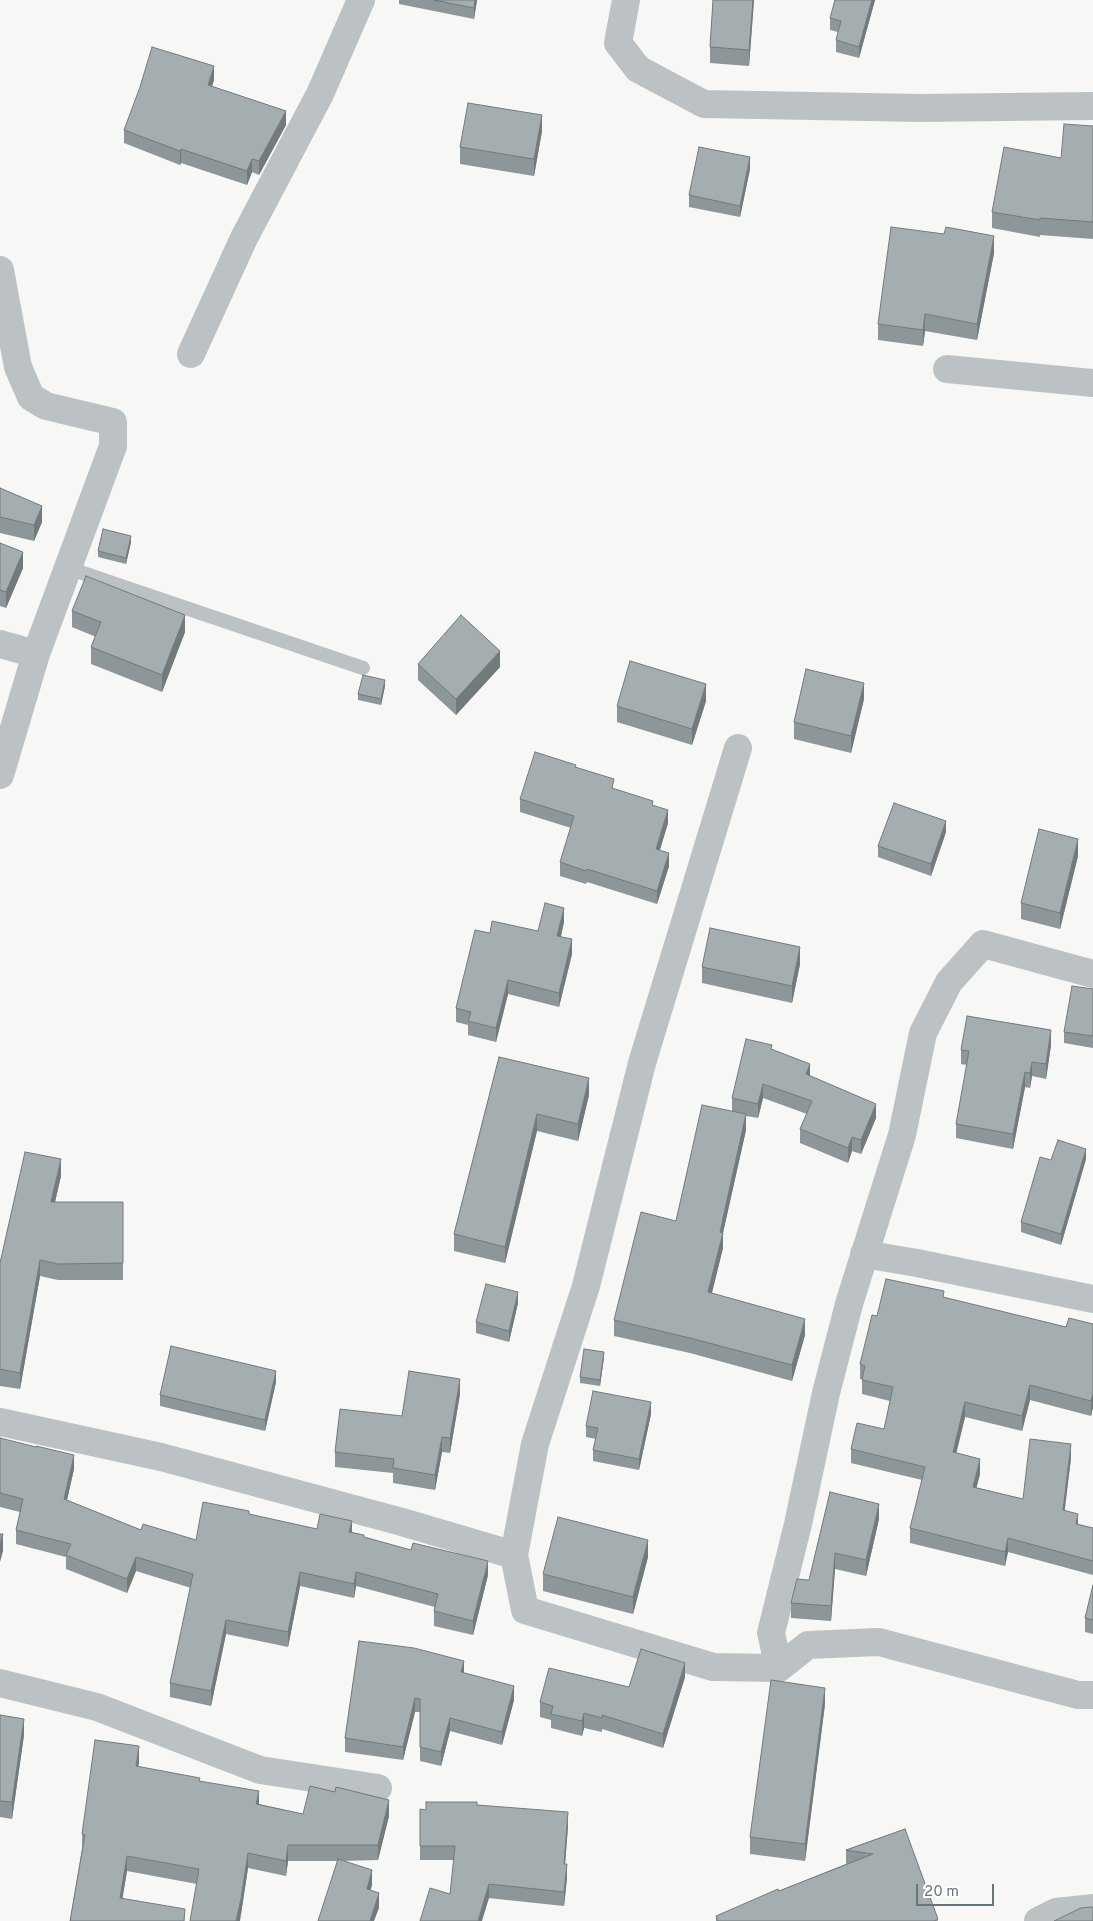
<!DOCTYPE html>
<html>
<head>
<meta charset="utf-8">
<style>
	body { margin:0 }
	#map { position:relative; width:1093px; height:1921px; overflow:hidden; background:#f7f7f5; font-family:Overpass,sans-serif }
	canvas { display:block }
	.scale { position:absolute; left:916px; top:1884px; width:78px; height:22px; box-sizing:border-box; border:2px solid #65777d; border-top:0; padding-left:6px; font-size:15px; line-height:18px; white-space:nowrap; color:#65777d; -webkit-text-stroke:4px #fff; paint-order:stroke }
</style>
</head>
<body>
<div id="map">
<canvas width="1093" height="1921"></canvas>
<div class="scale">20 m</div>
</div>
<script>
const ctx = document.querySelector('canvas').getContext('2d');
ctx.lineJoin = 'round';
const poly = rows => new Path2D(rows.map(r => 'M' + r).join(''));
function strokePath(path, color, width, dash) { ctx.strokeStyle = color; ctx.lineWidth = width; ctx.lineCap = dash ? 'butt' : 'round'; ctx.setLineDash(dash || []); ctx.stroke(path); }
function paint(path, color) { ctx.fillStyle = color; ctx.fill(path, 'evenodd'); }
const service = poly([
	[68,568,363,668]
]);
const minor = poly([
	[626,0,618,43,638,69,704,104,920,108,1093,106],
	[0,270,18,367,31,397,46,406,113,422,113,446,36,654,0,775],
	[191,354,244,238,320,94,361,0],
	[947,369,1093,383],
	[0,644,36,654],
	[864,1254,917,1263,1093,1299],
	[0,1422,161,1457,402,1522,514,1555,535,1444,586,1286,642,1063,738,748],
	[514,1555,525,1610,713,1667,779,1668,771,1633,798,1524,826,1393,849,1304,902,1135,923,1033,949,982,983,944,1093,974],
	[779,1668,808,1645,879,1642,1078,1695,1093,1695],
	[0,1683,97,1707,260,1770,378,1788],
	[1038,1921,1056,1912,1093,1908]
]);
const wall = poly([
	[399,0,477,0,474,19,399,4],
	[713,0,754,0,749,66,710,63,710,47],
	[875,0,859,58,836,52,836,40,838,32,830,30,830,18],
	[214,80,212,86,286,125,259,175,252,172,247,185,181,163,180,165,124,143,124,130],
	[1093,126,1093,239,1040,235,1040,237,992,228,992,212,1061,158],
	[542,131,534,176,460,164,460,147],
	[750,169,740,217,689,207,689,195],
	[994,253,977,340,925,331,923,346,878,340,878,324],
	[0,488,42,522,34,541,0,533],
	[131,542,126,564,98,557,98,551],
	[0,543,23,568,6,608,0,606],
	[72,611,185,632,162,692,91,664,91,647,96,637,72,627],
	[418,664,500,667,456,715,418,680],
	[385,686,381,705,358,700,358,694],
	[864,699,851,753,794,739,794,722],
	[706,701,692,745,617,722,617,706],
	[576,767,614,789,653,805,668,823,660,850,669,866,657,904,587,882,586,884,560,876,560,862,571,828,520,812,520,799],
	[946,832,931,876,878,857,878,846],
	[1078,856,1060,929,1021,919,1021,903],
	[564,922,561,937,572,954,559,1007,508,994,496,1042,468,1035,468,1025,456,1022,456,1008,490,933,538,931],
	[800,964,792,1003,702,983,702,967],
	[1093,989,1093,1048,1064,1043,1064,1032],
	[1051,1045,1046,1079,1032,1076,1030,1088,1025,1087,1013,1149,956,1138,956,1124,967,1065,961,1064,961,1050],
	[772,1049,810,1076,876,1118,861,1154,852,1151,848,1163,800,1143,800,1129,807,1114,763,1098,758,1118,746,1116,746,1130,723,1233,723,1248,712,1293,805,1335,792,1381,690,1353,614,1336,614,1320,676,1221,732,1112,732,1098],
	[499,1057,589,1095,578,1141,537,1131,505,1263,454,1251,454,1234],
	[1086,1159,1061,1245,1021,1232,1021,1222,1051,1160],
	[61,1176,55,1202,123,1202,123,1280,58,1280,40,1276,20,1389,0,1386,0,1263],
	[944,1298,1066,1327,1093,1324,1093,1407,1091,1416,1030,1400,1022,1431,965,1417,956,1453,980,1474,976,1488,1023,1499,1071,1458,1064,1511,1078,1524,1093,1528,1093,1575,1008,1552,1005,1566,910,1543,910,1528,922,1480,851,1463,851,1449,884,1429,890,1401,862,1394,862,1379,860,1379,860,1364,877,1316],
	[518,1303,509,1342,476,1333,476,1322],
	[604,1357,600,1386,580,1383,580,1377],
	[276,1382,265,1431,160,1406,160,1395],
	[460,1394,450,1453,442,1452,435,1490,393,1483,393,1473,335,1467,335,1452,402,1416],
	[651,1414,639,1470,593,1461,593,1450,596,1439,586,1437,586,1426],
	[0,1438,74,1469,67,1500,141,1530,196,1540,249,1514,317,1529,352,1532,364,1537,488,1575,473,1635,434,1626,434,1611,435,1607,356,1586,354,1598,300,1586,288,1647,226,1634,211,1706,170,1697,170,1683,191,1588,136,1571,127,1593,66,1569,66,1557,16,1544,16,1530,20,1512,0,1507],
	[830,1492,879,1519,866,1576,835,1569,831,1621,791,1618,791,1603,809,1580],
	[648,1557,633,1614,543,1591,543,1574],
	[1093,1585,1093,1634,1085,1632,1085,1618],
	[359,1641,464,1673,514,1700,502,1745,450,1731,441,1766,420,1761,420,1712,415,1712,403,1760,345,1752,345,1738],
	[685,1677,663,1748,602,1729,602,1732,584,1728,582,1736,551,1728,551,1720,540,1717,540,1702],
	[825,1704,805,1861,750,1854,750,1837],
	[0,1715,24,1735,12,1819,0,1817],
	[139,1762,138,1767,200,1781,259,1804,303,1814,389,1816,378,1860,342,1861,372,1885,370,1890,379,1908,337,1861,288,1861,286,1876,248,1868,241,1914,197,1884,127,1871,122,1899,185,1921,70,1921,82,1849,82,1834],
	[477,1805,568,1826,565,1864,567,1878,564,1906,450,1894,454,1860,420,1860,420,1809,426,1810],
	[905,1829,938,1921,716,1921,716,1916,846,1864,846,1850]
]);
const shadedWall = poly([
	[475,0,477,0,474,19,474,8],
	[753,0,754,0,749,66,749,50],
	[872,0,875,0,859,58,859,47],
	[214,66,214,80,208,99,208,85],
	[286,111,286,125,259,175,259,161],
	[542,115,542,131,534,176,534,159],
	[181,149,181,163,180,165,180,151],
	[750,157,750,169,740,217,740,206],
	[252,159,252,172,247,185,247,171],
	[994,236,994,253,977,340,977,324],
	[925,314,925,331,923,346,923,330],
	[42,506,42,522,34,541,34,525],
	[131,536,131,542,126,564,126,558],
	[23,552,23,568,6,608,6,592],
	[185,615,185,632,162,692,162,675],
	[500,651,500,667,456,715,456,699],
	[385,680,385,686,381,705,381,699],
	[864,683,864,699,851,753,851,736],
	[706,684,706,701,692,745,692,729],
	[668,810,668,823,656,862,656,849],
	[946,821,946,832,931,876,931,864],
	[1078,839,1078,856,1060,929,1060,913],
	[669,853,669,866,657,904,657,891],
	[564,908,564,922,557,950,557,936],
	[572,939,572,954,559,1007,559,993],
	[800,947,800,964,792,1003,792,986],
	[508,980,508,994,496,1042,496,1028],
	[1051,1030,1051,1045,1046,1079,1046,1064],
	[1032,1062,1032,1076,1030,1088,1030,1073],
	[810,1064,810,1078,806,1074],
	[1025,1072,1025,1087,1013,1149,1013,1134],
	[589,1078,589,1095,578,1141,578,1124],
	[763,1084,763,1098,758,1118,758,1104],
	[876,1104,876,1118,861,1154,861,1140],
	[537,1114,537,1131,505,1263,505,1247],
	[746,1114,746,1130,720,1246,723,1233,723,1248,708,1308,708,1292,720,1232],
	[852,1137,852,1151,848,1163,848,1148],
	[1086,1149,1086,1159,1061,1245,1061,1234],
	[61,1159,61,1176,51,1219,51,1202],
	[40,1260,40,1276,20,1389,20,1373],
	[518,1292,518,1303,509,1342,509,1331],
	[805,1319,805,1335,792,1381,792,1365],
	[604,1352,604,1357,600,1386,600,1380],
	[276,1371,276,1382,265,1431,265,1420],
	[460,1379,460,1394,450,1453,450,1438],
	[1030,1385,1030,1400,1022,1431,1022,1416],
	[1093,1393,1093,1407,1091,1416,1091,1401],
	[651,1402,651,1414,639,1470,639,1459],
	[965,1402,965,1417,953,1467,953,1452],
	[442,1437,442,1452,435,1490,435,1475],
	[1071,1444,1071,1458,1063,1525,1063,1510],
	[74,1455,74,1469,64,1513,64,1499],
	[980,1459,980,1474,973,1501,973,1487],
	[879,1504,879,1519,866,1576,866,1560],
	[1078,1514,1078,1529,1076,1524],
	[352,1521,352,1535,349,1532],
	[3,1534,3,1551,0,1562,0,1546],
	[1008,1538,1008,1552,1005,1566,1005,1552],
	[648,1540,648,1557,633,1614,633,1597],
	[835,1553,835,1569,831,1621,831,1606],
	[136,1557,136,1571,127,1593,127,1579],
	[488,1561,488,1575,473,1635,473,1621],
	[300,1572,300,1586,288,1647,288,1632],
	[356,1572,356,1586,354,1598,354,1584],
	[226,1620,226,1634,211,1706,211,1691],
	[464,1661,464,1674,461,1672],
	[685,1663,685,1677,663,1748,663,1734],
	[514,1686,514,1700,502,1745,502,1732],
	[825,1688,825,1704,805,1861,805,1844],
	[415,1698,415,1712,403,1760,403,1747],
	[584,1713,584,1728,582,1736,582,1721],
	[450,1718,450,1731,441,1766,441,1752],
	[24,1719,24,1735,12,1819,12,1802],
	[139,1746,139,1762,136,1782,136,1766],
	[259,1791,259,1806,256,1804],
	[389,1800,389,1816,378,1860,378,1845],
	[568,1812,568,1826,564,1878,564,1864],
	[288,1845,288,1861,286,1876,286,1861],
	[248,1853,248,1868,241,1914,240,1921,236,1921],
	[127,1856,127,1871,120,1914,120,1898],
	[567,1864,567,1878,564,1906,564,1892],
	[372,1870,372,1885,367,1904,367,1889],
	[489,1884,489,1898,482,1921,478,1921],
	[379,1893,379,1908,374,1921,370,1921]
]);
const building = poly([
	[434,0,475,0,474,8,434,0],
	[713,0,753,0,749,50,710,47,713,0],
	[835,0,872,0,859,47,836,40,841,21,830,18,835,0],
	[152,47,214,66,208,85,286,111,259,161,252,159,247,171,181,149,180,151,124,130,140,87,152,47],
	[468,103,542,115,534,159,460,147,468,103],
	[1064,124,1093,126,1093,222,1040,218,1040,220,992,212,1004,147,1061,158,1064,124],
	[699,147,750,157,740,206,689,195,699,147],
	[891,227,944,234,946,227,994,236,977,324,925,314,923,330,878,324,891,227],
	[0,488,42,506,34,525,0,517,0,488],
	[103,529,131,536,126,558,98,551,103,529],
	[0,543,23,552,6,592,0,590,0,543],
	[86,576,185,615,162,675,91,647,101,622,72,611,86,576],
	[461,615,500,651,456,699,418,664,461,615],
	[630,661,706,684,692,729,617,706,630,661],
	[806,669,864,683,851,736,794,722,806,669],
	[363,675,385,680,381,699,358,694,363,675],
	[535,752,576,765,575,767,614,779,612,788,653,801,652,805,668,810,656,849,669,853,657,891,587,869,586,871,560,862,574,816,520,799,535,752],
	[894,803,946,821,931,864,878,846,894,803],
	[1039,829,1078,839,1060,913,1021,903,1039,829],
	[545,903,564,908,557,936,572,939,559,993,508,980,496,1028,468,1021,471,1012,456,1008,475,930,490,933,492,921,538,931,545,903],
	[710,928,800,947,792,986,702,967,710,928],
	[1072,986,1093,989,1093,1036,1064,1032,1072,986],
	[967,1016,1051,1030,1046,1064,1032,1062,1030,1073,1025,1072,1013,1134,956,1124,969,1051,961,1050,967,1016],
	[746,1039,772,1045,771,1049,810,1064,806,1074,876,1104,861,1140,852,1137,848,1148,800,1129,812,1101,763,1084,758,1104,732,1098,746,1039],
	[499,1057,589,1078,578,1124,537,1114,505,1247,454,1234,499,1057],
	[702,1105,746,1114,720,1232,723,1233,708,1292,805,1319,792,1365,690,1338,614,1320,641,1212,676,1221,702,1105],
	[1058,1140,1086,1149,1061,1234,1021,1222,1040,1157,1051,1160,1058,1140],
	[25,1152,61,1159,51,1202,123,1202,123,1263,58,1264,40,1260,20,1373,0,1369,0,1263,25,1152],
	[886,1279,944,1291,943,1297,1066,1327,1069,1318,1093,1324,1093,1393,1091,1401,1030,1385,1022,1416,965,1402,953,1452,980,1459,973,1487,1023,1499,1030,1439,1071,1444,1063,1510,1078,1514,1076,1524,1093,1528,1093,1561,1008,1538,1005,1552,910,1528,925,1467,851,1449,857,1423,884,1429,893,1387,862,1380,865,1366,860,1364,872,1315,877,1316,886,1279],
	[486,1284,518,1292,509,1331,476,1322,486,1284],
	[171,1346,276,1371,265,1420,160,1395,171,1346],
	[584,1349,604,1352,600,1380,580,1377,584,1349],
	[409,1371,460,1379,450,1438,442,1437,435,1475,393,1468,394,1459,335,1452,340,1409,402,1416,409,1371],
	[593,1391,651,1402,639,1459,593,1450,598,1428,586,1426,593,1391],
	[0,1438,36,1447,36,1446,74,1455,64,1499,141,1530,143,1524,196,1540,203,1502,249,1511,249,1514,317,1529,320,1514,352,1521,349,1532,364,1535,364,1537,411,1550,413,1543,488,1561,473,1621,434,1611,438,1594,356,1572,354,1584,300,1572,288,1632,226,1620,211,1691,170,1683,193,1574,136,1557,127,1579,66,1555,71,1544,16,1530,23,1499,0,1493,0,1438],
	[830,1492,879,1504,866,1560,835,1553,831,1606,791,1603,797,1579,809,1580,830,1492],
	[558,1517,648,1540,633,1597,543,1574,558,1517],
	[0,1534,3,1534,0,1546,0,1534],
	[1093,1585,1093,1620,1085,1618,1093,1585],
	[359,1641,414,1648,464,1661,461,1672,514,1686,502,1732,450,1718,441,1752,420,1747,420,1699,415,1698,403,1747,345,1738,359,1641],
	[641,1649,685,1663,663,1734,602,1715,602,1718,584,1713,582,1721,551,1714,553,1706,540,1702,549,1668,629,1687,641,1649],
	[771,1680,825,1688,805,1844,750,1837,771,1680],
	[0,1715,24,1719,12,1802,0,1801,0,1715],
	[95,1740,139,1746,136,1766,200,1778,199,1781,259,1791,256,1804,303,1814,310,1786,335,1792,336,1787,389,1800,378,1845,288,1845,286,1861,248,1853,241,1899,236,1921,190,1921,199,1869,127,1856,120,1898,185,1909,184,1921,70,1921,85,1835,82,1834,95,1740],
	[426,1802,477,1802,477,1805,568,1812,564,1864,567,1864,564,1892,489,1884,478,1921,420,1921,430,1888,450,1894,455,1846,420,1846,420,1809,426,1810,426,1802],
	[905,1829,938,1919,934,1921,718,1921,716,1916,778,1889,779,1891,873,1854,846,1850,905,1829],
	[338,1859,372,1870,367,1889,379,1893,370,1921,318,1921,338,1859],
	[1092,1907,1093,1909,1093,1921,1054,1921,1081,1908,1092,1907]
]);
strokePath(service, '#bcc2c4', 14);
strokePath(minor, '#bcc2c4', 28);
paint(wall, '#8d9698');
paint(shadedWall, '#737a7c');
paint(building, '#a4aeb1');
strokePath(building, '#737a7c', 1);
</script>
</body>
</html>
